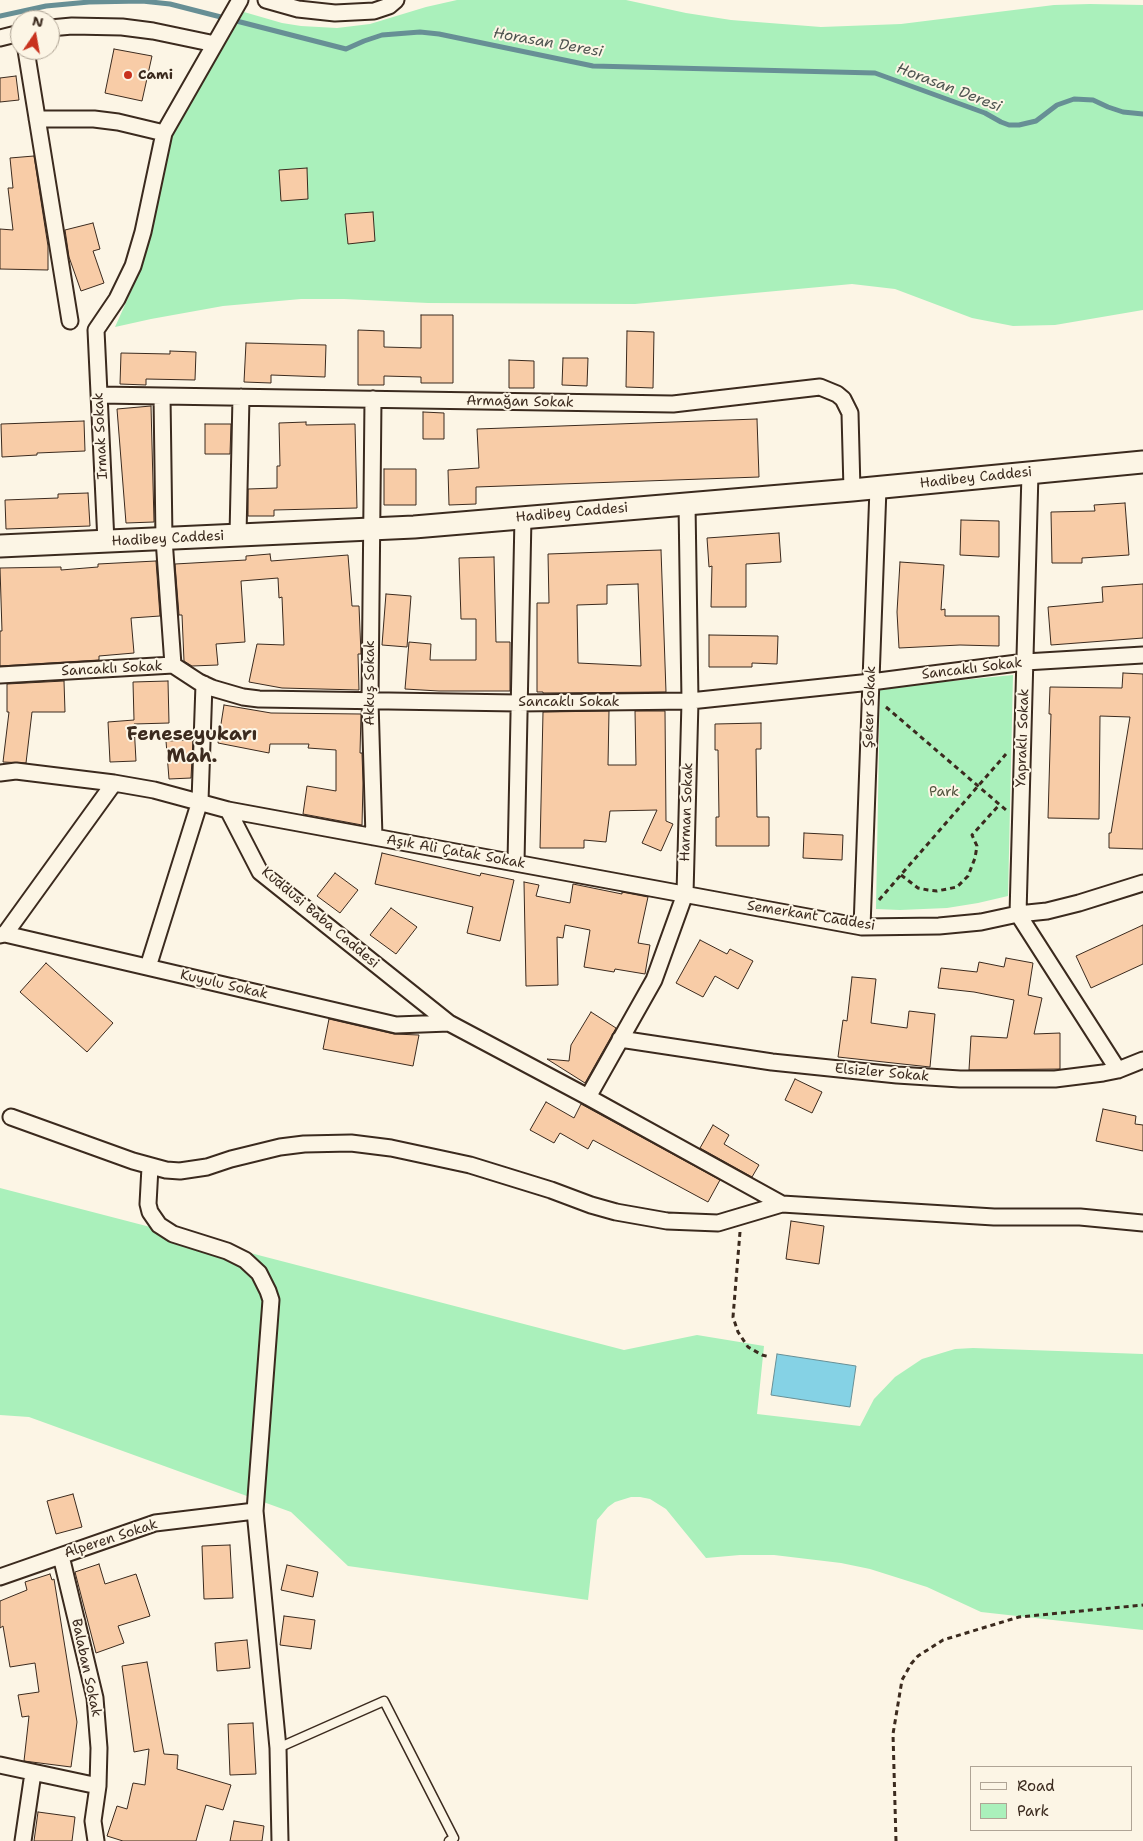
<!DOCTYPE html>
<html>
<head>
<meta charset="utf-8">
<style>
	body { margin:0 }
	#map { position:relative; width:1143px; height:1841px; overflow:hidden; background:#fcf5e5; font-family:"Shantell Sans",sans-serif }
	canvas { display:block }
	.legend { position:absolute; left:970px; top:1766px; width:162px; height:65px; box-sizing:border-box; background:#fcf5e5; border:1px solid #afa495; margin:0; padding:6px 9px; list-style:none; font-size:15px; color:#3b2a1e }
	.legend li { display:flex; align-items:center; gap:10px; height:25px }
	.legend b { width:25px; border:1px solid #afa495 }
	.north { position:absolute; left:10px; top:10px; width:50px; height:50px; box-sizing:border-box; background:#fcf5e5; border:1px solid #afa495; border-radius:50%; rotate:12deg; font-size:14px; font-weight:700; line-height:20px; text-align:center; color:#3b2a1e }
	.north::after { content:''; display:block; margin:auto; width:18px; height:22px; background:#c8321e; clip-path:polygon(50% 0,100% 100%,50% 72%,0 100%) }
</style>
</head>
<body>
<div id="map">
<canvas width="1143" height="1841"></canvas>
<ul class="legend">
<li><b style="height:6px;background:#fcf5e5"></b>Road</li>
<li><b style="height:14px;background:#aaf0bb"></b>Park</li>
</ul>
<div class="north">N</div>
</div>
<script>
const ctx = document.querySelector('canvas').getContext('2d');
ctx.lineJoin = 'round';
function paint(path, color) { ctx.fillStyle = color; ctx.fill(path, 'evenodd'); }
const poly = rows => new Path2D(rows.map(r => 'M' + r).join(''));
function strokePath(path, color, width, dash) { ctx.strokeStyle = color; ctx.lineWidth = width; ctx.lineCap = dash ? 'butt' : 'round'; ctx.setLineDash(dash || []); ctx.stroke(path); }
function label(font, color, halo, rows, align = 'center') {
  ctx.font = font + ' "Shantell Sans",sans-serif'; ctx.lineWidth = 4; ctx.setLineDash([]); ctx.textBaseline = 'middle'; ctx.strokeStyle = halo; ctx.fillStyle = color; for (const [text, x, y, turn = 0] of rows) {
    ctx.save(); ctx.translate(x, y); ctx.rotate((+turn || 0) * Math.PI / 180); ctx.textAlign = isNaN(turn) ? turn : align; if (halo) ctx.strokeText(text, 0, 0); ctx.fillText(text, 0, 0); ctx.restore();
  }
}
const green = poly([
	[457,0,626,0,686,13,731,20,821,27,901,24,1054,5,1090,4,1143,5,1143,310,1055,325,1013,326,972,318,895,289,852,284,635,304,428,303,344,299,301,299,223,306,151,319,115,327,137,278,145,253,153,222,161,171,172,133,244,12,282,23,301,26,337,28,370,24,426,7],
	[1013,675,1008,896,978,903,947,908,900,910,876,909,880,688],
	[0,1188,624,1350,697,1335,764,1346,757,1414,860,1426,874,1399,895,1377,922,1359,955,1349,973,1348,1143,1354,1143,1630,981,1612,927,1587,870,1569,841,1563,774,1555,740,1555,706,1558,666,1509,650,1499,640,1497,631,1497,615,1502,608,1507,597,1520,588,1600,348,1566,291,1512,29,1417,0,1415]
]);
const water = poly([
	[777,1354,856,1366,850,1407,771,1395,777,1354]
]);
const stream = poly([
	[0,16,46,6,89,2,142,1,170,4,346,49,364,41,382,35,420,32,439,34,593,66,875,73,985,113,1001,122,1009,125,1019,125,1036,121,1057,105,1074,99,1093,100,1108,107,1123,112,1143,114]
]);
const building = poly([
	[114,49,152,56,142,101,105,93,114,49],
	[16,76,19,100,0,102,0,78,16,76],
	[34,156,48,246,48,270,0,269,0,229,13,230,8,188,13,188,10,158,34,156],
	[307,168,308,199,281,201,279,170,307,168],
	[373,212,375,241,348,244,345,214,373,212],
	[93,223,100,249,93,251,104,283,81,291,69,257,65,230,93,223],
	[421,315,453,315,453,383,421,383,421,377,384,376,384,385,358,385,358,330,384,331,384,347,421,348,421,315],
	[627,331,654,332,653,388,626,387,627,331],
	[246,343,326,345,325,377,271,375,271,383,244,382,246,343],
	[170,351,196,352,195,380,146,379,146,385,120,384,121,353,170,354,170,351],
	[563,358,588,358,587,386,562,385,563,358],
	[509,360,534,361,534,388,509,388,509,360],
	[151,406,154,522,126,523,117,409,151,406],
	[423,412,444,413,444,439,423,439,423,412],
	[757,419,759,477,476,487,476,504,449,505,448,470,479,468,477,429,757,419],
	[84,421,85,451,37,453,37,455,2,457,1,424,84,421],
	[306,422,306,425,355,424,357,508,274,510,274,516,248,516,248,489,277,488,277,466,280,466,279,423,306,422],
	[205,424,231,424,230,454,205,454,205,424],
	[384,469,416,469,416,505,384,505,384,469],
	[88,493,90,526,6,529,5,500,58,498,58,494,88,493],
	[1125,503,1129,555,1082,558,1082,563,1052,563,1051,512,1095,511,1094,505,1125,503],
	[961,520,999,521,999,557,960,555,961,520],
	[779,533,781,562,746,564,746,607,711,607,712,566,709,567,707,538,779,533],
	[661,550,666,692,543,693,543,692,537,692,537,603,549,603,548,554,661,550],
	[638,584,641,666,578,663,577,605,607,604,607,585,638,584],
	[270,554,271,561,348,555,352,606,359,606,361,654,358,654,359,690,282,688,249,682,257,644,284,645,282,597,279,598,278,578,241,581,245,642,216,644,218,665,192,666,184,661,182,615,179,615,175,564,246,560,246,556,270,554],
	[494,557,496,642,510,642,510,691,439,691,405,689,409,642,431,644,430,660,476,660,476,619,461,619,459,558,494,557],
	[156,561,160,616,131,618,134,653,99,656,99,660,0,666,0,631,2,631,0,568,61,567,61,570,98,567,98,564,156,561],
	[900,562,944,565,941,610,945,609,945,616,999,616,999,646,960,645,899,648,897,612,900,562],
	[1143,584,1143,638,1051,645,1048,607,1103,602,1102,587,1143,584],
	[386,594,411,596,407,647,382,645,386,594],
	[709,635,778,636,777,664,752,663,752,667,709,667,709,635],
	[1123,673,1143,674,1143,849,1109,848,1109,833,1111,833,1130,717,1100,716,1099,819,1048,818,1051,714,1049,714,1050,687,1122,688,1123,673],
	[64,681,65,712,32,712,26,763,3,762,9,712,7,712,7,684,64,681],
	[168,681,169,723,134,724,136,761,110,762,108,722,134,720,133,682,168,681],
	[224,705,271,713,361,714,360,753,362,753,363,783,362,825,303,814,307,786,336,791,336,750,308,748,309,744,270,744,269,753,218,743,224,705],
	[609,711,608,765,636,765,635,711,665,711,666,821,673,824,661,851,642,843,657,810,610,811,606,842,584,840,584,848,540,848,543,712,609,711],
	[761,723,761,749,756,749,757,817,769,817,769,846,716,846,716,817,719,817,718,750,715,750,715,724,761,723],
	[193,740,191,778,169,779,166,741,193,740],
	[804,833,843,835,842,860,803,858,804,833],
	[382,853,480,876,481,873,514,880,500,941,467,933,473,907,375,884,382,853],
	[335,873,358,890,340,913,317,896,335,873],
	[524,882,539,885,536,896,570,903,573,884,622,894,622,892,648,897,638,943,650,945,645,974,615,969,614,972,584,967,590,930,565,925,563,938,557,937,558,985,526,986,524,882],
	[391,908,417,927,396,954,370,935,391,908],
	[1143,925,1143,964,1091,988,1076,956,1143,925],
	[700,940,727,954,730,949,753,961,738,989,715,976,703,997,676,983,700,940],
	[1006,958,1033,963,1028,995,1042,998,1034,1034,1060,1033,1060,1069,969,1070,971,1036,1007,1038,1014,1000,974,992,938,988,941,968,977,972,979,962,1004,967,1006,958],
	[46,963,113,1023,87,1052,20,992,46,963],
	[852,977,876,979,871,1023,907,1028,909,1011,935,1014,930,1067,838,1057,843,1020,847,1021,852,977],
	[591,1012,616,1028,585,1083,547,1059,569,1061,571,1045,591,1012],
	[329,1019,394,1034,419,1035,413,1066,323,1049,329,1019],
	[795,1079,822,1092,812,1113,785,1100,795,1079],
	[546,1102,574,1118,581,1104,720,1180,708,1202,593,1140,588,1149,560,1133,554,1143,530,1130,546,1102],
	[1103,1109,1136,1116,1135,1124,1143,1125,1143,1151,1096,1141,1103,1109],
	[713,1125,729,1135,724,1144,759,1165,752,1177,700,1148,713,1125],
	[791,1221,824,1226,819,1264,786,1259,791,1221],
	[73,1494,82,1527,56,1534,47,1501,73,1494],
	[230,1545,233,1598,204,1599,202,1546,230,1545],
	[99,1564,105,1584,136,1574,150,1616,118,1626,124,1643,96,1653,75,1572,99,1564],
	[287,1565,318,1572,313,1597,281,1590,287,1565],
	[50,1574,52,1580,54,1579,77,1722,71,1767,24,1761,29,1716,22,1717,18,1695,39,1692,35,1663,10,1667,3,1626,0,1628,0,1601,27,1590,25,1582,50,1574],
	[284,1616,315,1620,311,1649,280,1645,284,1616],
	[247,1640,250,1668,217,1671,215,1643,247,1640],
	[147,1662,164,1754,178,1755,177,1769,231,1785,223,1810,206,1805,196,1841,123,1841,107,1836,117,1806,127,1809,133,1783,145,1785,149,1749,134,1752,122,1666,147,1662],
	[253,1723,256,1774,230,1775,228,1724,253,1723],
	[38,1812,75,1817,72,1841,34,1841,38,1812],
	[234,1821,264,1826,262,1841,230,1841,234,1821]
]);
const path = poly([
	[886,707,1006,810],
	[901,875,918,888,928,890,937,891,957,887,968,876,975,858,977,846,972,835,1000,804],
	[879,900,1006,754],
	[740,1232,733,1317,738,1332,748,1347,762,1355,770,1357],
	[896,1841,893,1734,902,1680,911,1664,918,1656,943,1640,1019,1617,1143,1605]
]);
const lane = poly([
	[278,1748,384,1701,454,1838,449,1841]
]);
const street = poly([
	[266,0,298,9,335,13,374,11,389,6,396,0],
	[50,28,72,26,122,27,153,31,215,44],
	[0,38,20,33],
	[26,50,70,321],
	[37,119,94,119,118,122,164,133],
	[99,395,673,404,820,387,837,394,843,399,850,413,852,490],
	[162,396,164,539,173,665],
	[373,399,370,701,374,837],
	[1030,473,1018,914,1118,1070],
	[238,535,241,397],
	[106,542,96,330,117,299,133,266,143,232,164,133,240,0],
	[0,675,173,665,199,682,212,688,243,697,259,699,518,703,690,701,871,682,1025,662,1143,655],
	[0,773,16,771,114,783,154,790,228,810,862,927,939,926,981,922,1018,914,1047,911,1079,903,1143,883],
	[228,810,260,872,449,1023,588,1097,782,1204,994,1217,1080,1217,1143,1223],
	[516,862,523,517],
	[862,927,878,488],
	[5,934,114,783],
	[0,935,5,934,396,1025,449,1023],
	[148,967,200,801,204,684],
	[620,1039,772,1062,897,1075,960,1079,1055,1079,1103,1073,1118,1070,1143,1060],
	[588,1097,654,980,685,894,690,701,687,504],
	[11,1117,133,1161,166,1170,180,1171,207,1167,231,1159,280,1147,304,1144,351,1143,391,1148,470,1165,551,1190,591,1205,616,1212,667,1221,718,1223,782,1204],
	[150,1167,148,1204,150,1212,159,1225,173,1234,227,1251,245,1260,259,1273,268,1291,271,1300,255,1511,278,1748,280,1841],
	[61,1556,95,1698,99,1748,98,1786,93,1821,96,1841],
	[0,1577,155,1523,255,1511],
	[0,1765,98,1786],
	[23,1841,33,1773]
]);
const secondary = poly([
	[0,546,414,527,852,490,1143,462]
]);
const markers = [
	[128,75,5,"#c8321e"]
];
const poiNames = [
	["Cami",138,75]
];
const streetNames = [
	["Armağan Sokak",520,402,1],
	["Irmak Sokak",101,436,-93],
	["Hadibey Caddesi",976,478,-6],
	["Hadibey Caddesi",572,513,-5],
	["Hadibey Caddesi",168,539,-3],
	["Sancaklı Sokak",112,669,-3],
	["Sancaklı Sokak",972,669,-7],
	["Akkuş Sokak",370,683,-90],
	["Sancaklı Sokak",569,702],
	["Şeker Sokak",870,707,-88],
	["Yapraklı Sokak",1023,738,-88],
	["Harman Sokak",687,812,-88],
	["Aşık Ali Çatak Sokak",456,852,10],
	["Semerkant Caddesi",811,916,9],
	["Kuddusi Baba Caddesi",320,918,40],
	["Kuyulu Sokak",224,985,13],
	["Elsizler Sokak",882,1073,5],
	["Alperen Sokak",111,1539,-18],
	["Balaban Sokak",86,1668,78]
];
const parkNames = [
	["Park",944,792]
];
const waterNames = [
	["Horasan Deresi",548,43,10],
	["Horasan Deresi",949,88,21]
];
const districtNames = [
	["Feneseyukarı",192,735],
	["Mah.",192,757]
];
paint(green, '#aaf0bb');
paint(water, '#85d2e5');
strokePath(water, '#678f95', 1);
strokePath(stream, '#678f95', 5);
paint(building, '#f8cca7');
strokePath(building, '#3b2a1e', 1);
strokePath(lane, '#3b2a1e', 11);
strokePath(street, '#3b2a1e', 19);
strokePath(secondary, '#3b2a1e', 25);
strokePath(path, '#3b2a1e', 3, [5, 4]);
strokePath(lane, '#fcf5e5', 8);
strokePath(street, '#fcf5e5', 15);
strokePath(secondary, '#fcf5e5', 21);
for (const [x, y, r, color] of markers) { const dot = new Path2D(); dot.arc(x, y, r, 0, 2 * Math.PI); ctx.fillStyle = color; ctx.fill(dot); strokePath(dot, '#fcf5e5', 2); }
label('bold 14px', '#3b2a1e', '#fcf5e5', poiNames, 'left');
label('14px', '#3b2a1e', '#fcf5e5', streetNames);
label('14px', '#51523d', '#fcf5e5', parkNames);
label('italic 15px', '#4e5450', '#fcf5e5', waterNames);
label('bold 19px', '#3b2a1e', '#fcf5e5', districtNames);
</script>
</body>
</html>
